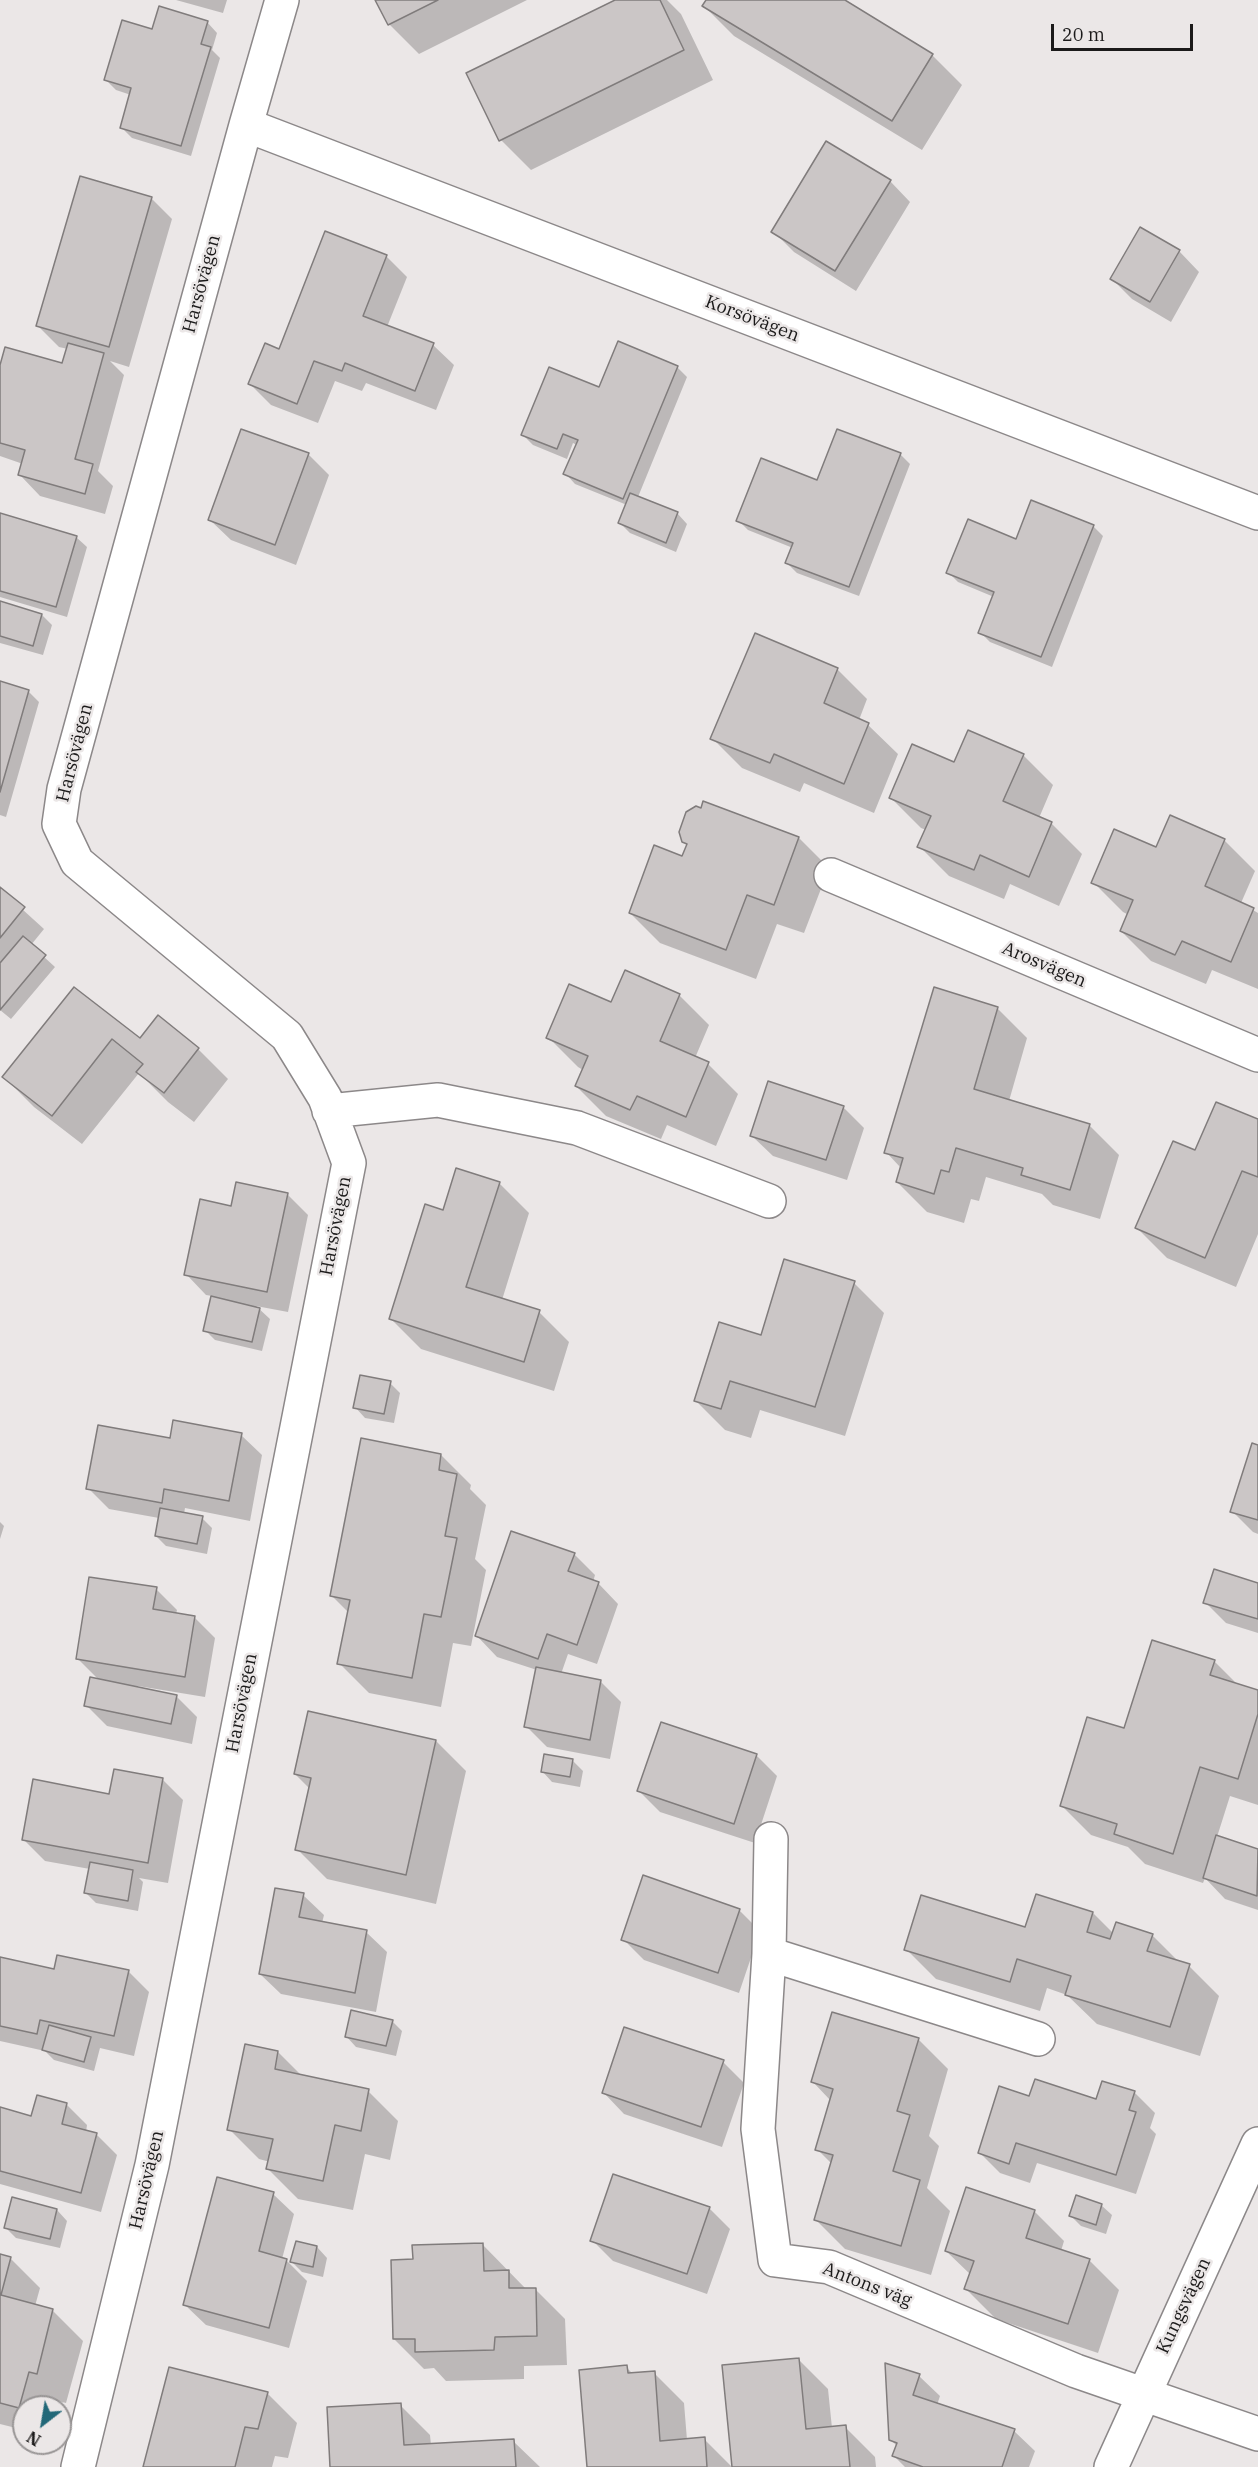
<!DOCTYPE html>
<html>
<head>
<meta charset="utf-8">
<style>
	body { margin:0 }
	#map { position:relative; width:1258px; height:2467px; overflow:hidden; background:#ebe7e7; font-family:"IBM Plex Serif",serif }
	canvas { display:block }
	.north { position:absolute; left:12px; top:2395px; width:60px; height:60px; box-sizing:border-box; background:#ebe7e7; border:2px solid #989595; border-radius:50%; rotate:211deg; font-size:16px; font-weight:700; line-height:24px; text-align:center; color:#1b1a1a }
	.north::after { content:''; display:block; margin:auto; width:21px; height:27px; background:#226878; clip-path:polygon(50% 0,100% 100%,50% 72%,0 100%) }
	.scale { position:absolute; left:1051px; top:24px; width:142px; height:27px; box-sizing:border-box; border:3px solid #1b1a1a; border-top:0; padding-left:8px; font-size:18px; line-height:21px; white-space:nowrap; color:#1b1a1a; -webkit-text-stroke:4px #ebe7e7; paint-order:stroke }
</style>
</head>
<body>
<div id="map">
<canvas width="1258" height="2467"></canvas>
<div class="north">N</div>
<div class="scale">20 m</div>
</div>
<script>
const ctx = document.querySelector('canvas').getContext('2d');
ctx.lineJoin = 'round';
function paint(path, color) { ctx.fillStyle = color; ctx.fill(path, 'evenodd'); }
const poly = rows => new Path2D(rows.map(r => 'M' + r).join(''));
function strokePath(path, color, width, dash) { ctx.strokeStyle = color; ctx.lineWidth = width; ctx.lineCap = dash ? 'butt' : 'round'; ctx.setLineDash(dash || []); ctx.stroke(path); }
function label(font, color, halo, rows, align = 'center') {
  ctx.font = font + ' "IBM Plex Serif",serif'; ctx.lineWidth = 5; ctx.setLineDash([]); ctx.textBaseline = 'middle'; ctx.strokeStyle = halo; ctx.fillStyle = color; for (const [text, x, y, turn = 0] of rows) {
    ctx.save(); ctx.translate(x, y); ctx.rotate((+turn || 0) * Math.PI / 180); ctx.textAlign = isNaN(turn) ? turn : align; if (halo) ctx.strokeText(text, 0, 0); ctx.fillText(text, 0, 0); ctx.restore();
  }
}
const shadow = poly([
	[176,0,227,0,223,13],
	[377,0,527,0,419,54,389,24],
	[618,0,667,0,681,14,713,80,531,170,501,140],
	[708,0,842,0,932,55,962,85,922,150,734,36,704,6],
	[207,22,217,33,212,50,220,58,191,156,132,138,121,127,131,95,116,90,106,80,153,31],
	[890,181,910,202,856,291,794,252,773,231],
	[151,198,172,219,129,367,110,361,124,375,98,471,113,486,105,514,40,496,20,475,23,464,0,456,0,370,64,365,68,349,59,347,38,326],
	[1179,251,1199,272,1171,322,1132,299,1112,279],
	[386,256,407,277,387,327,433,345,454,365,436,410,366,383,362,391,335,381,318,423,271,405,250,384,280,350],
	[677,367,687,377,638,497,677,513,687,524,676,552,630,533,620,523,627,505,575,484,565,473,577,445,573,443,567,459,533,445,523,435,600,389],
	[308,454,329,475,296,565,231,540,210,520],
	[900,454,910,464,859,596,797,573,787,563,793,548,748,530,738,520,818,482],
	[0,515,76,537,87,547,67,617,0,597],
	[1093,526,1103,536,1052,667,990,642,980,632,994,597,958,582,948,572,1016,540],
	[0,603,42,615,52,625,43,655,0,643],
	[837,669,867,699,859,720,868,725,898,754,874,813,804,783,800,792,742,768,712,738],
	[0,683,29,692,39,702,6,817,0,815],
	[1023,755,1053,785,1039,818,1052,824,1082,854,1059,906,1010,884,1004,899,949,876,919,846,926,830,921,828,891,798,955,764],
	[704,803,799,838,829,868,804,933,777,924,756,979,660,943,630,913,683,858,688,846,684,841],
	[1170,817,1225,841,1255,871,1241,903,1258,913,1258,989,1212,970,1206,984,1151,961,1121,931,1129,915,1123,912,1093,882,1157,849],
	[0,889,44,929,31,945,55,967,11,1019,0,1010],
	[74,989,140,1041,159,1017,198,1049,228,1079,194,1122,168,1102,139,1073,82,1144,34,1107,4,1077],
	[679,995,709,1025,695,1058,708,1064,738,1094,716,1146,667,1125,661,1139,606,1116,576,1086,583,1070,578,1067,548,1037,612,1004],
	[997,1008,1027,1038,1009,1101,1089,1125,1119,1155,1100,1219,1053,1205,1042,1194,986,1177,979,1201,971,1199,964,1223,927,1212,897,1182,901,1168,886,1152],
	[843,1107,864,1128,847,1180,773,1156,752,1136],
	[1258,1121,1258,1234,1236,1287,1167,1258,1137,1228],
	[499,1183,529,1213,502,1300,539,1312,569,1342,554,1391,421,1349,391,1319,444,1212],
	[288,1195,308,1215,288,1312,256,1306,270,1319,262,1351,215,1340,205,1330,212,1296,206,1295,186,1274,232,1208],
	[854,1283,884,1313,845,1436,760,1410,751,1438,725,1430,695,1400,762,1337],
	[390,1383,400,1393,394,1423,365,1418,355,1407],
	[241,1435,262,1455,250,1521,185,1508,184,1514,202,1518,212,1528,207,1554,166,1546,156,1536,159,1518,109,1509,88,1488,171,1440],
	[1258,1447,1258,1534,1253,1532,1232,1511],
	[441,1455,471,1485,470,1489,486,1505,475,1559,486,1570,471,1646,453,1643,441,1707,369,1693,339,1663,349,1613,332,1596],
	[0,1522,4,1526,0,1539],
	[574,1554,595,1575,593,1582,598,1583,618,1604,597,1664,568,1654,561,1674,600,1681,621,1702,610,1759,547,1747,526,1726,537,1670,497,1657,477,1636],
	[1258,1584,1258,1633,1226,1623,1205,1602],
	[156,1589,177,1610,176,1614,194,1617,215,1638,205,1697,138,1686,138,1688,176,1696,197,1717,192,1744,107,1726,86,1705,99,1680,77,1658],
	[1214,1661,1239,1686,1258,1692,1258,1805,1230,1796,1217,1837,1258,1850,1258,1910,1225,1899,1205,1878,1203,1883,1145,1864,1128,1847,1091,1835,1061,1805,1125,1730],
	[436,1741,466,1771,436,1904,327,1879,297,1849,310,1789,295,1774],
	[756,1755,777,1776,755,1843,660,1812,639,1791],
	[572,1760,583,1771,580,1787,552,1782,542,1771],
	[163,1780,183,1800,168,1883,139,1878,143,1882,138,1911,96,1903,86,1893,90,1869,45,1861,24,1840,110,1795],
	[303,1895,324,1915,322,1923,366,1932,387,1952,376,2012,281,1994,260,1974],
	[1037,1896,1093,1913,1114,1934,1152,1935,1180,1963,1189,1966,1219,1996,1200,2056,1097,2024,1067,1995,1047,1988,1040,2011,936,1979,906,1949,1026,1929],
	[739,1910,760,1931,739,1993,644,1960,623,1939],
	[0,1959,55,1970,128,1971,149,1992,134,2056,100,2048,94,2071,54,2060,45,2051,0,2041],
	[392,2021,402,2031,396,2056,356,2047,346,2036],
	[918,2039,948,2069,929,2136,939,2146,927,2188,950,2211,931,2275,845,2249,815,2219,832,2164,817,2149,831,2101,813,2082],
	[278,2052,302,2076,368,2091,398,2121,390,2160,365,2154,353,2210,298,2199,268,2169,270,2162,259,2159,229,2129],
	[723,2062,744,2083,722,2147,624,2114,604,2093],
	[1134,2092,1155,2113,1150,2128,1156,2134,1136,2194,1037,2163,1030,2183,1000,2173,979,2152,1030,2098,1097,2101],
	[67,2105,87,2125,86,2132,96,2134,117,2155,101,2212,0,2184,0,2109,32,2118],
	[273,2194,294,2214,282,2259,286,2260,307,2281,289,2348,206,2325,185,2305],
	[1101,2205,1112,2215,1106,2234,1081,2226,1071,2216],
	[709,2208,730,2229,707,2294,613,2261,592,2240],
	[57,2210,67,2221,60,2248,16,2238,6,2228],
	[1034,2211,1064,2241,1061,2251,1089,2260,1119,2290,1098,2353,996,2319,966,2289,971,2275,946,2251],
	[482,2244,526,2289,535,2289,565,2319,567,2365,524,2366,524,2379,446,2381,434,2368,424,2369,394,2339,415,2261],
	[317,2247,327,2258,323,2277,302,2272,292,2262],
	[0,2256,10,2258,40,2288,35,2306,53,2311,83,2341,66,2403,58,2401,57,2407,24,2407,24,2430,0,2424],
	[798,2359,828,2389,832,2428,845,2427,875,2457,876,2467,733,2467],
	[887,2365,919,2376,940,2396,937,2405,1014,2431,1035,2451,1029,2467,905,2467,894,2456,897,2446,890,2439],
	[626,2367,633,2374,654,2373,684,2403,687,2440,704,2439,732,2467,588,2467],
	[267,2393,297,2423,288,2458,275,2456,272,2467,144,2467],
	[400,2405,430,2435,431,2445,513,2441,540,2467,332,2467]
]);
const building = poly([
	[375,0,438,0,388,25,375,0],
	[615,0,660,0,684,50,499,141,466,73,615,0],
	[706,0,845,0,933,54,892,121,702,6,706,0],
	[159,6,208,21,201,44,211,47,181,146,120,128,131,88,104,80,122,20,152,29,159,6],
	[826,141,891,180,835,271,771,232,826,141],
	[80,176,152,197,109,347,36,326,80,176],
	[1140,227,1180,250,1150,302,1110,279,1140,227],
	[325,231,387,255,363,316,434,343,415,391,345,363,342,371,314,361,297,404,248,384,265,343,279,349,325,231],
	[618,341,678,366,623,499,563,474,578,440,563,434,557,449,521,435,549,367,599,387,618,341],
	[68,343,104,353,75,459,93,464,85,494,18,475,25,450,0,443,0,365,5,347,62,363,68,343],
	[241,429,309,453,275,545,208,520,241,429],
	[837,429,901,453,849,587,785,563,793,543,736,521,761,458,817,480,837,429],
	[630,493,678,512,666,543,618,523,630,493],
	[1031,500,1094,525,1041,657,978,633,994,592,946,573,968,519,1016,539,1031,500],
	[0,513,77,536,56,607,0,591,0,513],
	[0,601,42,614,33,646,0,636,0,601],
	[755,633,838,668,824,703,869,723,844,784,774,754,770,763,710,739,755,633],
	[0,681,29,690,0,792,0,681],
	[968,730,1024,754,1003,801,1052,822,1029,877,980,855,974,870,917,847,931,816,889,798,912,744,954,762,968,730],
	[703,801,799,837,774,905,747,895,726,950,629,913,654,845,682,856,687,844,682,842,679,832,686,812,696,806,701,808,703,801],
	[1170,815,1225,839,1205,886,1254,908,1231,962,1182,941,1175,955,1120,931,1133,900,1091,883,1114,829,1156,847,1170,815],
	[0,887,25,907,0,938,0,887],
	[23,936,46,955,0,1010,0,963,23,936],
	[625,970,680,994,660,1041,709,1062,686,1117,637,1096,630,1110,575,1086,588,1056,546,1038,569,984,611,1002,625,970],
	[74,987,140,1038,158,1015,199,1048,164,1093,136,1072,143,1064,112,1039,52,1116,2,1077,74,987],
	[934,987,998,1007,974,1089,1090,1124,1070,1190,1021,1175,1023,1168,956,1148,949,1172,941,1170,934,1194,896,1182,903,1158,884,1153,934,987],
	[768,1081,844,1106,826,1160,750,1136,768,1081],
	[1216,1102,1258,1119,1258,1177,1242,1171,1205,1258,1135,1228,1173,1141,1195,1150,1216,1102],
	[456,1168,500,1182,466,1287,540,1310,524,1362,389,1319,425,1204,443,1210,456,1168],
	[236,1182,288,1193,267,1292,184,1275,200,1199,231,1206,236,1182],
	[784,1259,855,1281,815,1407,730,1381,721,1409,694,1401,719,1322,761,1335,784,1259],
	[211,1296,260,1308,252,1342,203,1331,211,1296],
	[360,1375,391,1381,384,1414,353,1408,360,1375],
	[173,1420,242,1433,229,1501,164,1489,162,1503,86,1489,98,1425,170,1438,173,1420],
	[361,1438,441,1454,439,1470,457,1474,445,1536,457,1538,441,1617,424,1614,412,1678,337,1664,350,1600,330,1596,361,1438],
	[1252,1443,1258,1445,1258,1520,1230,1512,1252,1443],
	[160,1508,203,1516,197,1544,155,1536,160,1508],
	[511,1531,575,1553,568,1571,599,1582,577,1645,547,1634,538,1659,475,1636,511,1531],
	[1214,1569,1258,1583,1258,1619,1203,1603,1214,1569],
	[89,1577,157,1587,153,1609,195,1616,185,1677,76,1659,89,1577],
	[1152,1640,1215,1660,1210,1675,1258,1690,1258,1714,1238,1779,1200,1767,1173,1854,1114,1834,1117,1824,1060,1806,1087,1717,1124,1728,1152,1640],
	[536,1667,601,1680,590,1740,524,1727,536,1667],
	[90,1677,177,1695,171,1724,84,1706,90,1677],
	[308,1711,436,1740,406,1875,295,1850,311,1778,294,1774,308,1711],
	[661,1722,757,1754,734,1824,637,1791,661,1722],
	[544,1754,573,1759,570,1777,541,1772,544,1754],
	[114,1769,163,1778,148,1863,22,1840,33,1779,109,1794,114,1769],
	[1216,1835,1258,1849,1257,1896,1203,1878,1216,1835],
	[90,1862,133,1870,128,1901,84,1893,90,1862],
	[643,1875,740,1909,718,1973,621,1940,643,1875],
	[275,1888,304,1893,299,1917,367,1930,355,1993,259,1974,275,1888],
	[1036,1894,1093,1912,1087,1932,1110,1939,1116,1922,1153,1934,1147,1951,1190,1964,1170,2027,1065,1995,1071,1976,1017,1959,1010,1982,904,1950,921,1895,1025,1927,1036,1894],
	[57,1955,129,1970,114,2036,40,2020,37,2034,0,2026,0,1957,54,1969,57,1955],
	[351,2010,393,2020,386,2046,345,2037,351,2010],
	[832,2012,919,2038,897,2111,910,2115,893,2171,920,2180,901,2246,814,2220,833,2155,815,2150,833,2089,811,2082,832,2012],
	[49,2025,91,2037,84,2062,42,2050,49,2025],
	[624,2027,724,2060,701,2127,602,2093,624,2027],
	[245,2044,278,2051,275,2069,369,2089,361,2131,335,2125,323,2181,266,2169,273,2139,227,2130,245,2044],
	[1035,2079,1096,2099,1102,2081,1135,2091,1129,2110,1136,2112,1116,2175,1016,2143,1009,2164,978,2153,999,2086,1029,2096,1035,2079],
	[37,2095,67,2103,62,2124,97,2133,81,2193,0,2171,0,2107,31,2116,37,2095],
	[613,2174,710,2207,687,2274,590,2241,613,2174],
	[217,2177,274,2192,259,2251,287,2259,269,2328,183,2305,217,2177],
	[966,2187,1035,2210,1026,2238,1090,2259,1068,2324,964,2289,974,2261,945,2251,966,2187],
	[1076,2195,1102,2204,1096,2225,1069,2216,1076,2195],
	[12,2197,57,2209,50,2239,4,2228,12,2197],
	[296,2241,317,2246,313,2267,290,2262,296,2241],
	[483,2243,484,2271,509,2270,509,2288,536,2288,537,2336,495,2337,494,2350,415,2352,415,2339,393,2339,391,2260,413,2259,412,2245,483,2243],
	[0,2254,11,2257,1,2295,53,2309,37,2374,29,2372,19,2408,0,2403,0,2254],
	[799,2358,806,2429,846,2425,850,2467,732,2467,722,2365,799,2358],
	[885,2363,920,2374,913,2395,1015,2429,1002,2467,923,2467,892,2456,897,2443,889,2440,885,2363],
	[627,2365,628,2373,655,2371,660,2441,705,2437,707,2467,587,2467,579,2370,627,2365],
	[169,2367,268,2392,258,2429,245,2427,235,2467,143,2467,169,2367],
	[401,2403,404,2445,514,2439,516,2467,330,2467,327,2407,401,2403]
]);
const minor = poly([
	[246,125,1258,513],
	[831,875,1258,1055],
	[329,1111,438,1100,577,1128,769,1201],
	[771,1839,769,1954,758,2129,775,2260,829,2267,1076,2371,1258,2434],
	[769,1954,1038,2039],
	[78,2467,152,2165,349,1163,325,1098,287,1036,77,862,59,824,64,789,246,125,282,0],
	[1111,2467,1258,2144]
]);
const streetNames = [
	["Harsövägen",202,284,-75],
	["Korsövägen",752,319,21],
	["Harsövägen",75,753,-76],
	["Arosvägen",1044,965,23],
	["Harsövägen",336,1226,-79],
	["Harsövägen",242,1703,-79],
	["Harsövägen",147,2180,-77],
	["Antons väg",867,2285,21],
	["Kungsvägen",1184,2306,-65]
];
paint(shadow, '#0003');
paint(building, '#cbc6c6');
strokePath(building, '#807c7c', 1.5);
strokePath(minor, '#8c8889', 36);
strokePath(minor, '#fff', 33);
label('18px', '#1b1a1a', '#ebe7e7', streetNames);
</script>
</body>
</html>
